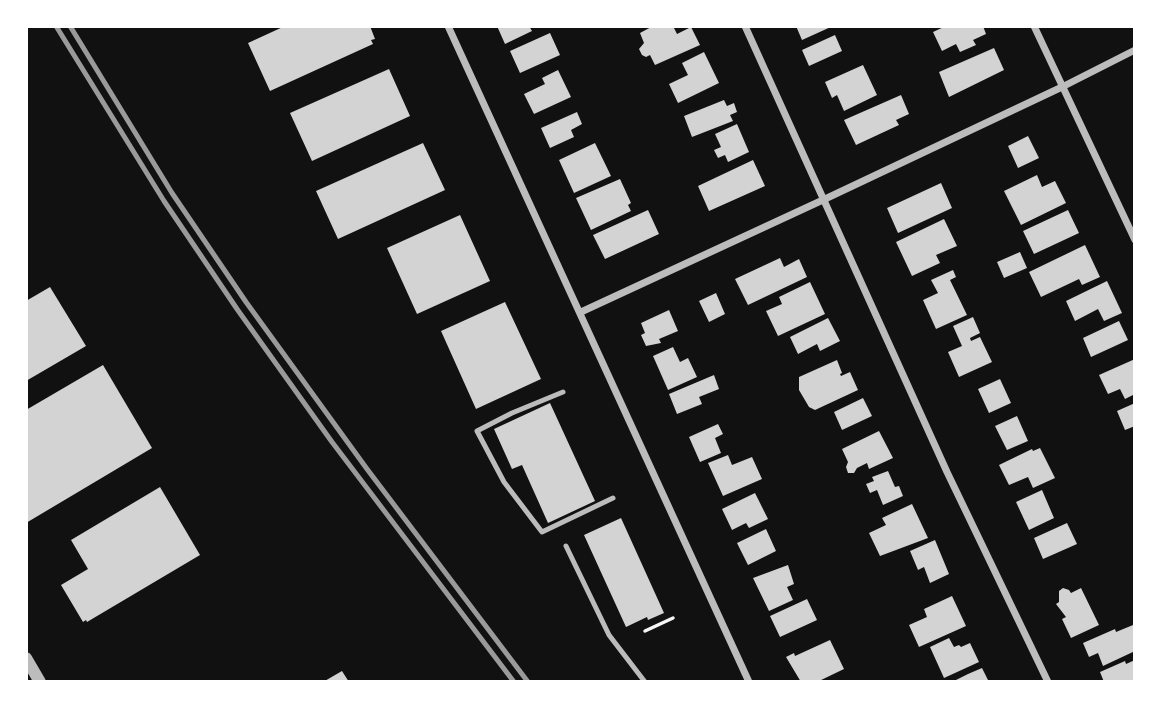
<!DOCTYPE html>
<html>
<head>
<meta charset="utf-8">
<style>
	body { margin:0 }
	#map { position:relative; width:1161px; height:708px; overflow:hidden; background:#111; font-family:"Sofia Sans Condensed",sans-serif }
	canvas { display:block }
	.frame { position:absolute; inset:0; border:28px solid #fff; pointer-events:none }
</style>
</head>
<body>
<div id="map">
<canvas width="1161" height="708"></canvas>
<div class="frame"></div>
</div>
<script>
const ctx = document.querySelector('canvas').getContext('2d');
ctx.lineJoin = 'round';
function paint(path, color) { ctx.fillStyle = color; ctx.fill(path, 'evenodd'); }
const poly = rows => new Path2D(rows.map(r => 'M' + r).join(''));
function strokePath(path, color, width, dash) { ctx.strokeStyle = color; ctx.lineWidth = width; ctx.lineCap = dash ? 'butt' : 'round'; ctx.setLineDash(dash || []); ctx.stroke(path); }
const building = poly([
	[285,26,370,26,375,39,371,40,373,44,270,91,248,43],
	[497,26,529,26,532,31,505,44],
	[653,26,673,26,677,34,691,27,700,45,655,65,650,55,646,57,642,55,639,49,644,43,640,33],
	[796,26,833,26,802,40],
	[946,26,983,26,986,34,973,40,976,45,960,52,956,44,942,51,933,32],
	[550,33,560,55,520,73,510,51],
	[835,35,842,51,809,66,802,50],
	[994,48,1004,70,949,97,939,72],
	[704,52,719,83,678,103,669,84,688,75,682,63],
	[863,65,877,95,844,111,837,95,832,98,825,82],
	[389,69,410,116,312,161,290,113],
	[558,70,571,97,534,114,524,94,545,84,542,78],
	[901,95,909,114,896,120,899,125,856,145,844,120],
	[724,100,727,106,734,103,737,112,730,115,733,121,692,137,684,116],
	[577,112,582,124,571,130,574,137,550,148,541,128],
	[737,124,749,152,728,162,725,155,718,158,714,150,721,147,715,134],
	[1028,136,1039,158,1018,168,1008,146],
	[423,143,445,190,338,239,316,191],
	[595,143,611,176,574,193,559,160],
	[753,160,765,186,709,211,698,186],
	[1037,175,1042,187,1055,181,1066,203,1021,225,1004,191],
	[620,179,631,203,628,205,631,211,591,230,576,198],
	[941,183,952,208,898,233,887,208],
	[648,210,659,234,605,259,593,235],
	[1068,210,1079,233,1034,254,1023,231],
	[460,215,490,281,417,314,387,248],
	[944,219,957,246,936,255,940,263,912,276,896,242],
	[1085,245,1100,277,1082,285,1079,279,1041,297,1029,272],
	[1020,252,1027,268,1004,278,997,262],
	[780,258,784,267,799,259,807,277,748,305,735,279],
	[953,270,956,277,950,280,967,315,936,329,923,300,938,293,931,280],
	[1107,281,1122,313,1104,321,1098,309,1075,321,1066,301],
	[810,282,825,314,778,336,766,311,782,304,779,297],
	[50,287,86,346,26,381,26,301],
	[716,293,725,314,709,322,699,301],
	[505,302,541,379,476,409,441,331],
	[669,310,678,331,659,339,661,343,646,346,641,335,645,333,641,323],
	[973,317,980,333,970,338,971,341,980,337,992,362,959,377,948,352,962,346,953,326],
	[828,318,840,341,820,351,817,344,798,354,790,337],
	[1119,321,1128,340,1091,357,1083,338],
	[673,347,680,362,688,358,697,377,668,390,653,356],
	[1135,359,1135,394,1125,399,1120,389,1108,394,1099,375],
	[837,360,842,373,840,374,841,376,850,372,858,390,815,410,809,407,799,390,799,377],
	[103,365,152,448,26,523,26,410],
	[714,375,719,389,699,397,702,404,677,414,669,394],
	[1000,379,1011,403,989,413,978,389],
	[863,398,872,416,842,430,834,412],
	[550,403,595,501,548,523,522,465,512,469,494,429],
	[1135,403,1135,426,1125,430,1117,411],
	[1017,416,1028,441,1007,450,995,426],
	[718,424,723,434,715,438,721,453,700,462,689,437],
	[879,431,893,458,869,469,867,463,857,468,854,473,848,473,846,467,848,462,842,449],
	[1040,448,1055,478,1033,488,1028,477,1009,485,999,465,1032,449,1033,451],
	[728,455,732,465,752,457,762,479,723,496,708,463],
	[888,471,895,487,899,486,903,496,883,505,877,490,870,493,866,484,874,481,872,477],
	[160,487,200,555,87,622,86,620,83,622,61,585,88,569,71,540],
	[1042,490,1054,518,1029,530,1016,502],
	[755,493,768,519,749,528,746,523,732,530,722,509],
	[912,504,928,538,880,556,869,533,886,525,882,518],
	[621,518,664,613,648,620,647,617,626,627,584,535],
	[1067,523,1077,544,1043,559,1034,538],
	[766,529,776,551,748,565,737,543],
	[935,540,949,574,930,583,924,567,918,570,910,551],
	[788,565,794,584,787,587,793,600,769,611,753,578],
	[1063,588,1069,590,1071,593,1081,588,1099,625,1071,638,1062,619,1066,617,1056,604,1059,602,1059,591],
	[952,596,966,626,919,647,909,625,927,617,924,609],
	[807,599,817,620,780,637,770,616],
	[1133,625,1135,651,1103,666,1098,653,1089,657,1083,643,1115,629,1116,632],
	[949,638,954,647,959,645,961,647,970,643,979,662,944,678,930,647],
	[830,640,844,669,817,682,801,682,786,657,794,653,795,656],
	[1135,660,1135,682,1104,682,1100,672,1125,661,1126,664],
	[982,668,988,680,952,682,968,674],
	[342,671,349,682,323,682]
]);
const path = poly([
	[645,631,673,618]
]);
const service = poly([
	[563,392,512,413,477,431,504,482,542,532,613,498],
	[566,546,609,635,645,682]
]);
const minor = poly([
	[448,26,749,682],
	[745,26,947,472,1048,682],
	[1034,26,1135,240],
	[581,312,825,199,1062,87,1135,50]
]);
const tertiary = poly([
	[26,658,40,682]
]);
const rail = poly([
	[56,26,164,201,237,309,332,442,514,682],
	[70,26,172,193,246,302,367,469,528,682]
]);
paint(building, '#d3d3d3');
strokePath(path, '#f5f5f5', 3.5);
strokePath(service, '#bcbcbc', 5);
strokePath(minor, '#bcbcbc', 7);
strokePath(tertiary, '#bcbcbc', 12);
strokePath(rail, '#9a9a9a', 5);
</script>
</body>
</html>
